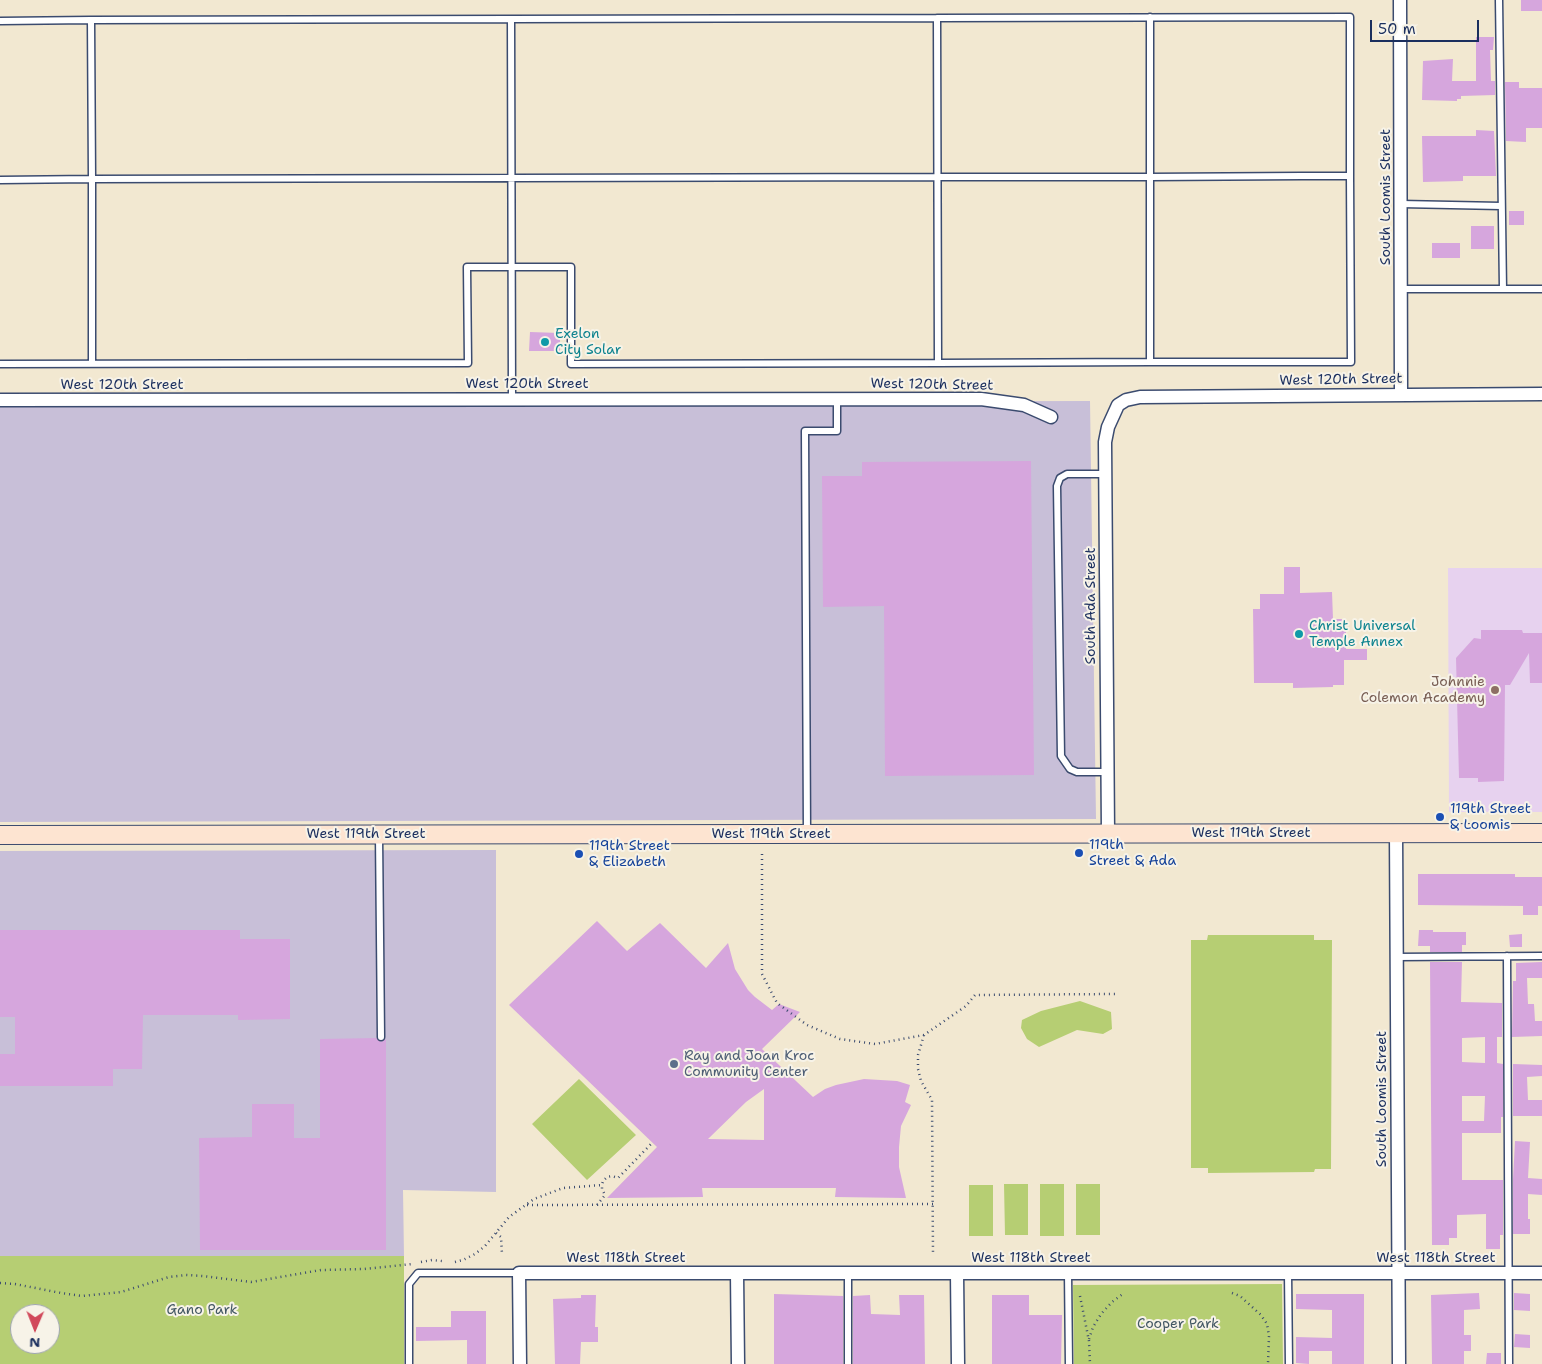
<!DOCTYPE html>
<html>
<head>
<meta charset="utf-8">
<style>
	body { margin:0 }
	#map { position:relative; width:1542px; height:1364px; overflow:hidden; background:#f2e8d1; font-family:"Shantell Sans",sans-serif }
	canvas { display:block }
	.north { position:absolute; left:10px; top:1304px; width:50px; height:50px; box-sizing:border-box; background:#f7f3e8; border:1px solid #9fa5b1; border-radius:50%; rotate:181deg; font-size:14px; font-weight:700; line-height:20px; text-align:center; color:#1b2f5e }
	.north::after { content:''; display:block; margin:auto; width:18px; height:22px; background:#d1495b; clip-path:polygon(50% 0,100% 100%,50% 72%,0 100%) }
	.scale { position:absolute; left:1370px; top:20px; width:109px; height:22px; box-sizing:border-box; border:2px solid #1b2f5e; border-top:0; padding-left:6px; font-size:15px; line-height:18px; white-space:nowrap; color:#1b2f5e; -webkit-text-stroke:4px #f7f3e8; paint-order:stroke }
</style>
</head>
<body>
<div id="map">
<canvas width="1542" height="1364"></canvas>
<div class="north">N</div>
<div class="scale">50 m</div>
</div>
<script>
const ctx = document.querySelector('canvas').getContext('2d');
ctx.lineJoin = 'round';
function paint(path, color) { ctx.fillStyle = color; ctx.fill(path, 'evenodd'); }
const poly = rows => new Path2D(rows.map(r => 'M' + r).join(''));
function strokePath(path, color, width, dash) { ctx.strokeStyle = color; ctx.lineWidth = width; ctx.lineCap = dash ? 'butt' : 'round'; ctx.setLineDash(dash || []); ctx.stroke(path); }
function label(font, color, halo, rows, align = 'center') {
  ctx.font = font + ' "Shantell Sans",sans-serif'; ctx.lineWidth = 4; ctx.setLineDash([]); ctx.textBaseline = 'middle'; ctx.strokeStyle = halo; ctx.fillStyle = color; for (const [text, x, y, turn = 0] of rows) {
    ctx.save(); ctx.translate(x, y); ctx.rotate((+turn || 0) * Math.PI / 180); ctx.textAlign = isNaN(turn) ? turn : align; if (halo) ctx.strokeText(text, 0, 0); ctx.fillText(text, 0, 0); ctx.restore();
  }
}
const built = poly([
	[1448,568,1542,568,1542,812,1449,812]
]);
const industrial = poly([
	[1090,401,1096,819,0,822,0,403],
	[496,850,496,1192,403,1190,404,1256,0,1256,0,851]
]);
const green = poly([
	[1208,935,1314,935,1314,940,1332,940,1331,1169,1315,1169,1314,1172,1208,1173,1208,1168,1191,1168,1191,940,1207,940],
	[1080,1001,1111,1012,1112,1029,1103,1034,1077,1030,1039,1047,1027,1039,1021,1028,1022,1020,1041,1011],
	[579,1079,636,1135,587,1180,532,1124],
	[1004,1184,1028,1184,1028,1235,1005,1235],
	[1040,1184,1064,1184,1064,1236,1040,1236],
	[1076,1184,1100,1184,1100,1235,1076,1235],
	[969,1185,993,1185,993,1236,969,1236],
	[0,1256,404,1256,404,1364,0,1364],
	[20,1314,50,1314,50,1344,20,1344],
	[1282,1284,1283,1364,1074,1364,1073,1285]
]);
const building = poly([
	[1521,0,1542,0,1542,11,1521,11],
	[1476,37,1494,37,1493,50,1490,50,1491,81,1495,81,1495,95,1461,96,1461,99,1457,99,1457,101,1422,100,1423,61,1453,59,1452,81,1476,81],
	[1505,82,1519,82,1519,88,1542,88,1542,128,1526,128,1526,142,1506,141],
	[1476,130,1494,131,1496,176,1463,176,1463,181,1423,182,1422,136,1476,136],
	[1509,211,1524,211,1524,225,1509,225],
	[1471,226,1494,226,1494,249,1471,249],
	[1432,243,1460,243,1460,258,1432,258],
	[530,332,560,333,560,351,529,351],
	[1031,461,1034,775,885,776,884,606,823,607,822,476,862,476,862,462],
	[1284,567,1300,567,1300,593,1332,592,1333,619,1346,619,1346,649,1367,649,1367,660,1344,660,1344,685,1333,685,1333,687,1293,688,1293,683,1254,683,1253,609,1260,609,1260,594,1284,594],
	[1481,630,1522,630,1523,633,1542,633,1542,683,1530,683,1529,653,1510,685,1505,685,1504,781,1478,782,1478,778,1459,778,1456,658,1474,638,1481,639],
	[1418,874,1515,874,1515,877,1542,877,1542,906,1538,906,1538,915,1523,915,1523,906,1418,905],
	[597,921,627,951,660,923,706,968,728,943,735,969,748,990,755,997,772,1010,779,1004,800,1012,762,1049,813,1097,825,1089,836,1085,864,1079,897,1081,910,1085,905,1102,911,1105,901,1126,899,1147,899,1167,906,1198,835,1197,836,1188,702,1188,703,1197,607,1198,657,1147,509,1005],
	[764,1089,764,1140,708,1139,746,1102],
	[0,930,240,930,240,939,290,939,290,1019,238,1020,238,1015,143,1015,142,1069,113,1069,113,1086,0,1086,0,1054,15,1054,15,1017,0,1017],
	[1419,930,1433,930,1433,932,1466,932,1466,945,1462,945,1462,952,1430,952,1430,946,1418,946],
	[1522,934,1522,947,1510,947,1509,935],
	[1430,962,1462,962,1461,1002,1502,1003,1502,1037,1497,1037,1497,1063,1503,1064,1503,1117,1501,1117,1501,1133,1462,1133,1462,1180,1503,1180,1503,1235,1500,1235,1500,1249,1486,1249,1486,1214,1457,1215,1457,1238,1449,1238,1449,1245,1432,1245],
	[1485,1037,1485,1063,1462,1062,1462,1038],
	[1462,1096,1485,1096,1484,1121,1462,1121],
	[1542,962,1542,978,1527,978,1528,1004,1534,1004,1535,1021,1542,1021,1542,1036,1512,1037,1513,981,1516,981,1516,963],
	[376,1038,381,1042,386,1039,386,1250,200,1250,199,1138,252,1137,252,1104,294,1104,294,1138,320,1138,320,1039],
	[1513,1064,1542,1065,1542,1076,1527,1077,1528,1100,1542,1100,1542,1116,1513,1116],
	[1515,1141,1530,1142,1528,1178,1542,1179,1542,1195,1528,1194,1528,1219,1530,1219,1530,1234,1513,1234,1513,1179],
	[1479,1293,1480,1309,1464,1310,1464,1335,1471,1335,1471,1351,1464,1351,1464,1364,1432,1364,1431,1295],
	[1514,1293,1530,1294,1530,1311,1514,1310],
	[774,1294,843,1296,843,1364,774,1364],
	[1296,1294,1364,1294,1364,1364,1332,1364,1332,1351,1309,1351,1309,1364,1296,1363,1296,1337,1332,1338,1332,1310,1296,1309],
	[581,1295,596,1295,595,1327,598,1327,598,1342,581,1342,580,1364,555,1364,553,1299,581,1298],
	[870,1295,871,1314,900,1315,899,1295,924,1295,925,1364,853,1364,853,1296],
	[992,1295,1029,1295,1029,1315,1062,1315,1061,1364,992,1364],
	[451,1311,486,1311,486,1364,467,1364,467,1340,416,1341,416,1327,451,1327],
	[1515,1334,1530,1335,1530,1348,1514,1347],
	[1487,1353,1501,1353,1501,1364,1486,1364]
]);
const path = poly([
	[762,854,762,974,777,1003,807,1025,840,1039,875,1044,924,1035,966,1006,975,995,1115,994],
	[924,1035,918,1055,918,1069,921,1081,932,1100,933,1254],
	[527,1205,933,1204],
	[597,1205,605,1195,602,1189,602,1185],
	[496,1233,501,1237,502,1254],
	[421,1262,432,1260,442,1261],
	[455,1262,463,1260,475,1254,485,1246,509,1217,534,1199,563,1188,602,1185,603,1181,607,1177,612,1176,618,1178,652,1143],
	[0,1283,15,1284,61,1293,82,1296,121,1292,169,1277,186,1275,203,1276,251,1282,321,1270,364,1269,413,1264],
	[1232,1293,1240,1296,1261,1315,1267,1324,1269,1336,1268,1364],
	[1080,1296,1089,1341,1090,1364],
	[1089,1339,1093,1327,1101,1314,1112,1302,1124,1293]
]);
const lane = poly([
	[1499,0,1503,289],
	[511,19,937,18],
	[0,21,91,20],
	[0,180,92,179,91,20,511,19,512,399],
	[1401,204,1501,206],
	[1401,289,1542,289],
	[1150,362,938,363,937,18,1350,17,1350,176],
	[0,364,468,363,467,267,571,267,571,364,938,363],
	[92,364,92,179,937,177,1150,177,1302,176,1350,176,1351,362,1150,362,1150,17],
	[1105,474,1067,474,1060,478,1057,486,1061,756,1070,769,1077,772,1107,772],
	[807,832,805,431,837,431,837,399],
	[379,836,381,1037],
	[1507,956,1509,1364],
	[1396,957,1542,956],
	[848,1273,848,1364],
	[1068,1273,1069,1364],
	[1288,1273,1289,1364],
	[409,1364,409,1284,418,1273,519,1273]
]);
const street = poly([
	[1400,0,1401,394],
	[0,400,981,399,1024,405,1051,417],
	[1108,833,1105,442,1108,427,1118,405,1126,400,1140,397,1542,394],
	[1396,833,1399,1364],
	[737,1273,738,1364],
	[957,1273,958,1364],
	[520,1364,519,1273,1542,1273]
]);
const secondary = poly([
	[0,835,1542,833]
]);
const markers = [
	[545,342,5,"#0f9aa8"],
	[1299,634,5,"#0f9aa8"],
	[1495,690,5,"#8d6e63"],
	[1440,817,5,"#1a4fb4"],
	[1079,853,5,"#1a4fb4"],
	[579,854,5,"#1a4fb4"],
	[674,1064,5,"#5c6f8a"]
];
const streetNames = [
	["South Loomis Street",1386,197,-90],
	["West 120th Street",1341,380,-1],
	["West 120th Street",527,384],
	["West 120th Street",122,385],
	["West 120th Street",932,385,1],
	["South Ada Street",1091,606,-90],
	["West 119th Street",1251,833],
	["West 119th Street",366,834],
	["West 119th Street",771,834],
	["South Loomis Street",1382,1099,-90],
	["West 118th Street",626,1258],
	["West 118th Street",1031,1258],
	["West 118th Street",1436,1258]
];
const cultureNames = [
	["Exelon",555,334],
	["City Solar",555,350],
	["Christ Universal",1309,626],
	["Temple Annex",1309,642]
];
const educationNames = [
	["Johnnie",1485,682],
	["Colemon Academy",1485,698]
];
const transitNames = [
	["119th Street",1450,809],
	["& Loomis",1450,825],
	["119th",1089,845],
	["Street & Ada",1089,861],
	["119th Street",589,846],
	["& Elizabeth",589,862]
];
const serviceNames = [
	["Ray and Joan Kroc",684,1056],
	["Community Center",684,1072]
];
const parkNames = [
	["Gano Park",202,1310],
	["Cooper Park",1178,1324]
];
paint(built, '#e7d2ef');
paint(industrial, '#c8bfd8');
paint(green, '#b6ce73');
paint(building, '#d6a6dd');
strokePath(lane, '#3b4b6f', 9);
strokePath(street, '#3b4b6f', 15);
strokePath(secondary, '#3b4b6f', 20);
strokePath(path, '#3b4b6f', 2.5, [1, 4]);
strokePath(lane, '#fff', 6);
strokePath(street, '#fff', 12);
strokePath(secondary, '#fde4d1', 18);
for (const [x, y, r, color] of markers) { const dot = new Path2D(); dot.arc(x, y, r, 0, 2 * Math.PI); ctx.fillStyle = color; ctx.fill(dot); strokePath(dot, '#f7f3e8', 2); }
label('14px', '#1b2f5e', '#f7f3e8', streetNames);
label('14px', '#0d838f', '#f7f3e8', cultureNames, 'left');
label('14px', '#785e54', '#f7f3e8', educationNames, 'right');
label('14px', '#164399', '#f7f3e8', transitNames, 'left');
label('14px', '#4e5e75', '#f7f3e8', serviceNames, 'left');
label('14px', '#425763', '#f7f3e8', parkNames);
</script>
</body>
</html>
